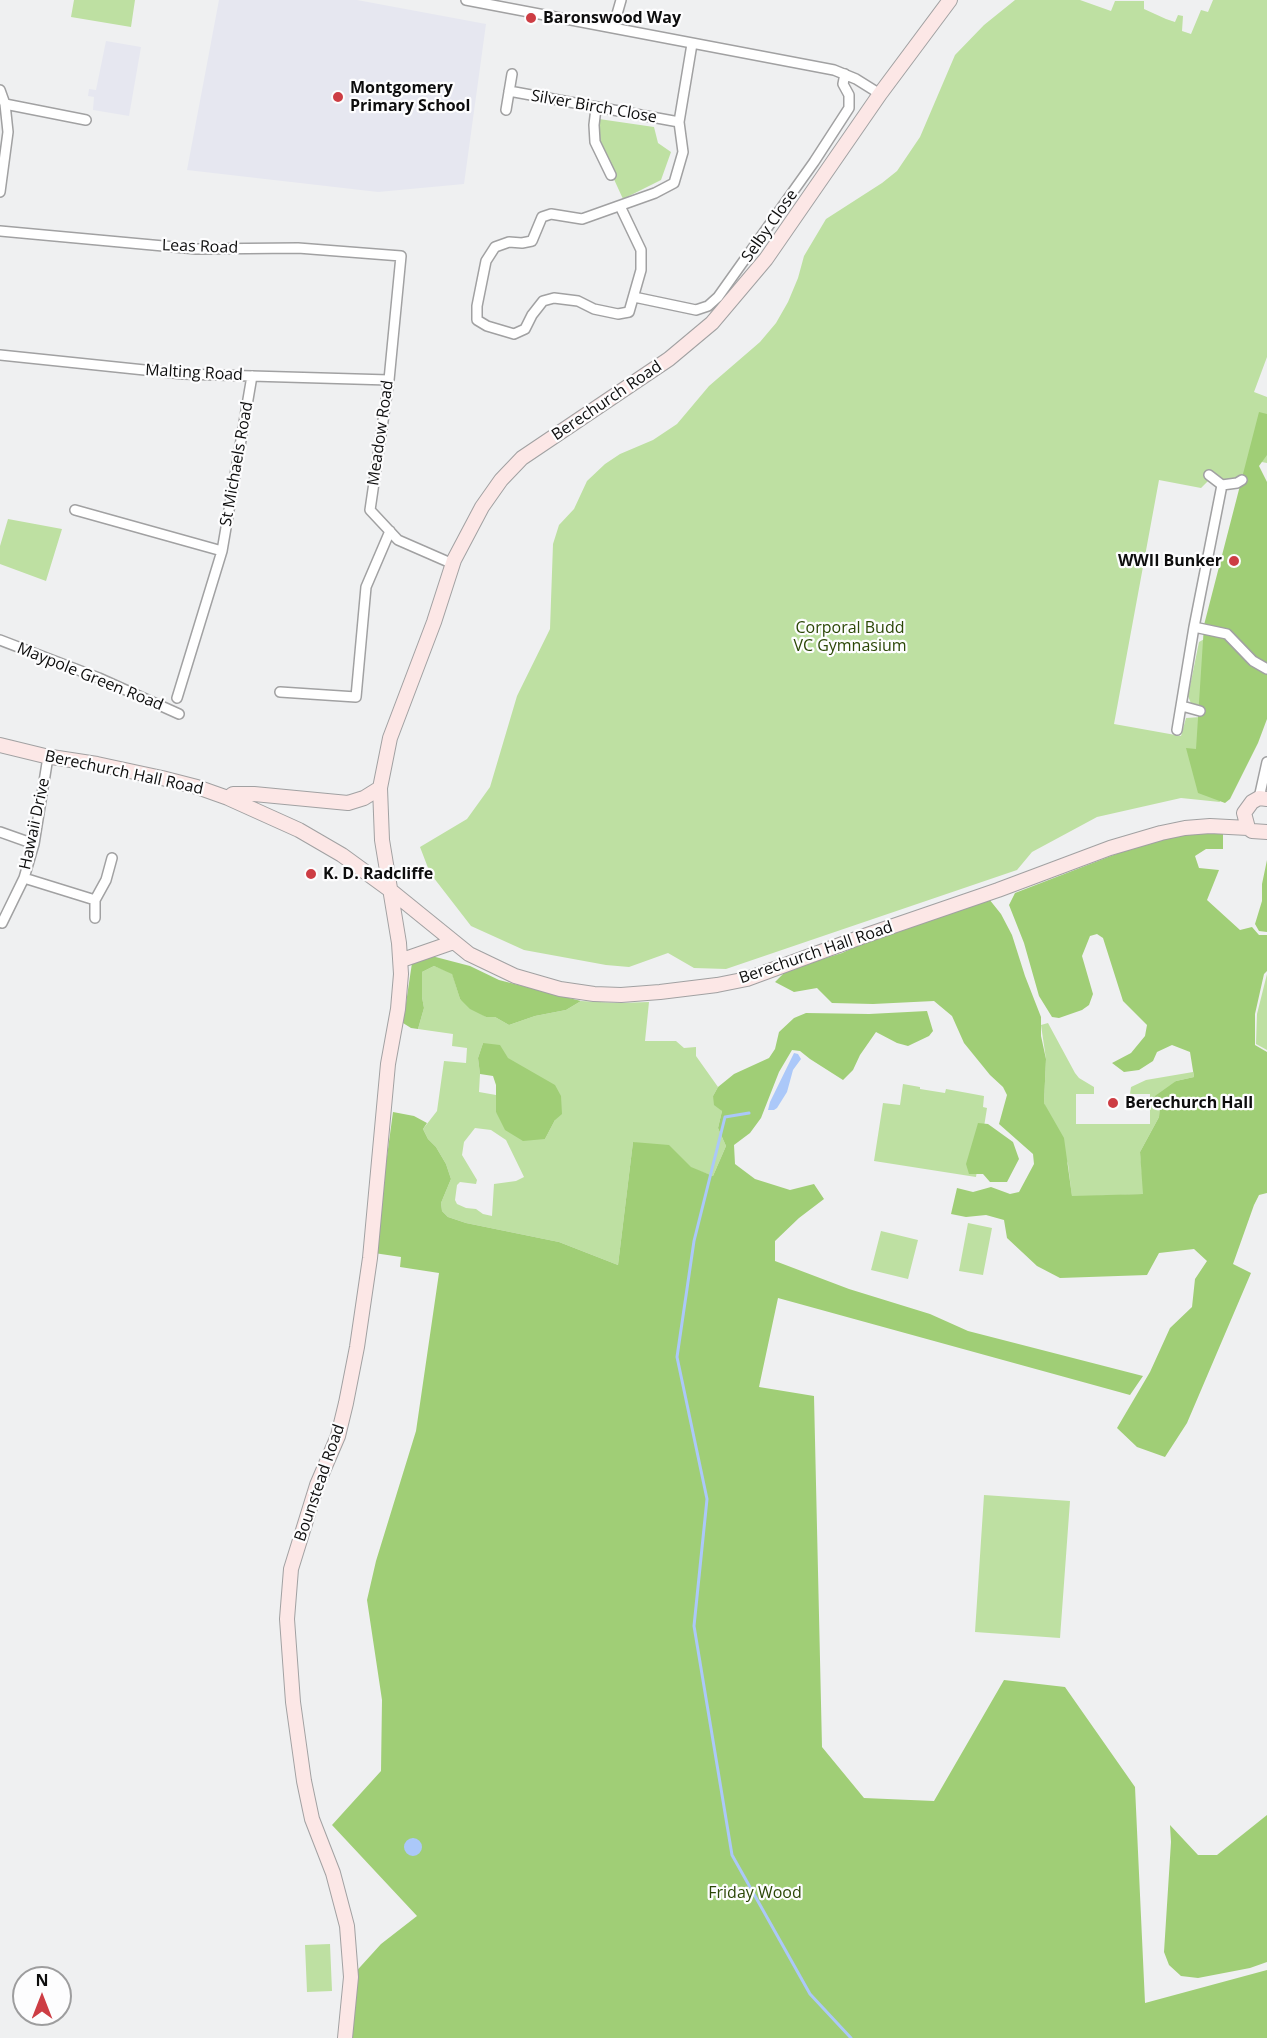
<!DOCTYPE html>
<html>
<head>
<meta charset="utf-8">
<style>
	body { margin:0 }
	#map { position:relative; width:1267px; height:2038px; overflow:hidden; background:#eff0f1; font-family:"Open Sans",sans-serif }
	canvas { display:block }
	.north { position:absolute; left:12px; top:1966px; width:60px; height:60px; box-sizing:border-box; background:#fdfdfe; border:2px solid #9d9d9e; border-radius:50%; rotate:0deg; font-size:16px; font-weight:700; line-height:24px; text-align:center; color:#0d0d0d }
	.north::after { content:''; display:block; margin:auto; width:21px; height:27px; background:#cd3d44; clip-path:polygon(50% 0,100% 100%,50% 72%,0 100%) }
</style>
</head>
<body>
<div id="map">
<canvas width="1267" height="2038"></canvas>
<div class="north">N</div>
</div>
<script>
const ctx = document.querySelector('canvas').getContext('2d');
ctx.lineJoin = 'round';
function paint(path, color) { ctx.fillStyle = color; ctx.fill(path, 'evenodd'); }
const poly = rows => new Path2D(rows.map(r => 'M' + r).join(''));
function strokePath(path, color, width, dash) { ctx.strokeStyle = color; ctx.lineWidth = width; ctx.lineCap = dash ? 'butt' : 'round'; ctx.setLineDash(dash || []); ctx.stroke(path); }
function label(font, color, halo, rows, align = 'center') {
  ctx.font = font + ' "Open Sans",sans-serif'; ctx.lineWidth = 4.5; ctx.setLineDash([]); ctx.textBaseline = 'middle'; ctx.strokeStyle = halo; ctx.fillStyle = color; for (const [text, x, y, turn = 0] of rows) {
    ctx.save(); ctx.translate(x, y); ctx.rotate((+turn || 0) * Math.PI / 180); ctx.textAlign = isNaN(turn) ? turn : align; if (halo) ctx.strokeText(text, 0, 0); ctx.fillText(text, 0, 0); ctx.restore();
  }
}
const built = poly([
	[219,0,357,0,486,24,464,184,378,192,187,170],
	[106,41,141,47,129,116,93,110,94,97,88,96,89,89,96,90]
]);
const green = poly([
	[74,0,135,0,131,27,71,17],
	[1015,0,1080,0,1111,11,1115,1,1144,1,1144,9,1166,19,1175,22,1178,15,1183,16,1182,31,1191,34,1201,10,1208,12,1213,0,1267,0,1267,357,1254,392,1267,397,1267,463,1251,460,1241,480,1231,484,1213,476,1201,488,1159,480,1114,724,1181,736,1186,718,1201,717,1192,706,1188,696,1199,642,1206,638,1208,757,1220,802,1181,798,1097,817,1032,852,1017,870,726,969,694,968,668,953,629,967,606,965,524,950,471,926,430,873,420,847,467,819,490,787,517,696,550,629,553,544,559,525,574,509,587,481,605,464,620,454,653,440,677,424,709,386,760,342,776,323,788,302,798,278,804,256,826,219,882,183,897,171,920,137,955,55,984,25],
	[599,119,654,127,658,143,671,152,661,180,623,199,596,140],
	[8,519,62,529,46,581,0,564,0,546],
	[434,966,452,973,460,999,486,1017,495,1017,509,1025,535,1016,566,1010,581,1001,619,1003,649,1002,645,1041,676,1041,684,1048,696,1047,696,1056,718,1087,713,1096,722,1111,718,1128,726,1146,713,1176,691,1168,681,1158,633,1142,618,1265,559,1242,466,1223,448,1217,442,1211,441,1203,451,1179,446,1164,436,1147,428,1139,423,1129,437,1111,444,1061,466,1063,467,1048,452,1046,453,1034,418,1029,424,1008,422,997,422,972],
	[483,1043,555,1120,545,1139,496,1112,496,1095,479,1092,480,1074,478,1058],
	[475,1128,491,1130,506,1140,524,1177,516,1181,494,1184,492,1216,483,1214,476,1209,466,1208,457,1204,455,1200,457,1185,460,1182,476,1184,477,1180,462,1155,464,1142],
	[1267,974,1267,1050,1256,1044,1257,1014],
	[1048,1023,1075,1073,1079,1078,1094,1087,1094,1094,1076,1094,1076,1124,1150,1124,1150,1094,1130,1094,1131,1087,1146,1080,1193,1072,1194,1077,1176,1081,1160,1105,1159,1117,1140,1152,1144,1194,1072,1197,1068,1164,1044,1103,1046,1059,1041,1025],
	[903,1084,920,1087,920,1089,945,1093,946,1089,984,1096,983,1107,987,1108,976,1177,874,1161,883,1103,900,1105],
	[968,1223,992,1228,983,1275,959,1271],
	[881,1231,918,1240,908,1279,871,1270],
	[984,1495,1070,1501,1060,1638,975,1632],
	[330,1944,332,1991,307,1992,305,1945]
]);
const forest = poly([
	[1259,412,1267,414,1267,455,1259,466,1267,482,1267,719,1258,743,1230,799,1225,803,1198,793,1186,748,1196,749,1204,625],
	[1184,834,1223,834,1223,849,1206,849,1195,856,1199,868,1219,870,1207,900,1240,930,1252,927,1259,935,1267,935,1267,971,1264,974,1255,1014,1255,1045,1267,1052,1267,1193,1259,1195,1254,1205,1233,1264,1251,1273,1187,1423,1165,1457,1137,1447,1117,1428,1150,1372,1170,1328,1192,1307,1195,1279,1207,1261,1194,1249,1159,1253,1147,1275,1060,1278,1037,1266,1007,1238,1004,1220,986,1215,966,1217,951,1214,957,1188,973,1192,991,1187,1010,1194,1019,1192,1034,1164,1033,1154,999,1124,1007,1095,1003,1087,990,1075,964,1043,952,1016,934,1001,873,1004,832,1003,817,988,794,992,775,982,787,970,842,953,881,935,989,899,1001,914,1012,935,1025,976,1041,1017,1041,1036,1046,1059,1044,1103,1064,1138,1072,1196,1143,1194,1140,1152,1159,1117,1160,1105,1155,1096,1176,1081,1194,1077,1190,1052,1172,1045,1157,1052,1153,1061,1139,1070,1124,1072,1112,1063,1131,1053,1145,1036,1147,1025,1123,1001,1103,938,1097,934,1090,936,1082,956,1093,994,1089,1005,1082,1010,1059,1018,1052,1017,1039,996,1024,943,1009,905,1015,893,1142,844],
	[1267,860,1267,932,1259,931,1255,924,1262,901,1262,884],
	[424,954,470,966,499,980,581,1001,566,1010,535,1016,509,1025,495,1017,486,1017,470,1009,460,999,452,974,434,966,422,972,422,997,424,1008,418,1029,411,1028,403,1023,412,963],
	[927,1011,933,1031,929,1036,908,1046,897,1043,876,1032,860,1055,853,1070,843,1080,810,1059,800,1051,792,1050,779,1072,761,1118,750,1133,734,1145,735,1164,755,1179,790,1190,814,1184,824,1199,799,1218,775,1241,775,1261,849,1289,930,1314,968,1331,1143,1376,1130,1395,778,1298,759,1387,814,1396,822,1747,864,1798,934,1801,1004,1680,1065,1687,1135,1787,1145,2003,1267,1970,1267,2038,345,2038,351,1977,381,1944,417,1916,332,1825,381,1771,382,1700,367,1600,376,1561,416,1431,439,1273,400,1267,401,1257,374,1253,393,1112,414,1116,427,1123,423,1129,428,1139,436,1147,446,1164,451,1179,441,1203,442,1211,448,1217,466,1223,559,1242,618,1265,633,1142,669,1145,691,1167,713,1176,726,1146,718,1128,722,1111,714,1105,713,1096,718,1087,734,1074,769,1058,775,1049,779,1032,794,1018,806,1013,869,1014],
	[483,1043,500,1045,508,1058,555,1085,561,1096,562,1114,555,1120,545,1139,523,1141,505,1130,496,1112,496,1085,493,1076,480,1074,478,1058],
	[978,1123,988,1124,1013,1142,1019,1159,1007,1182,990,1182,983,1174,969,1174,966,1164],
	[1267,1815,1267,1962,1250,1968,1198,1978,1181,1976,1169,1965,1164,1952,1171,1842,1170,1825,1198,1855,1217,1855]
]);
const water = poly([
	[794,1053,798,1054,801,1059,793,1070,787,1092,777,1108,774,1110,768,1110,770,1102],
	'404 1847a9 9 0 1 1 18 0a9 9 0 1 1-18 0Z'
]);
const stream = poly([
	[749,1113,725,1117,694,1241,677,1357,707,1499,694,1626,732,1855,810,1994,851,2038]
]);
const street = poly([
	[466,0,834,70,856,79,880,94],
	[613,28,621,0],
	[0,90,5,104,8,132,0,192],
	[509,91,679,122],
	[5,104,86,120],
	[596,108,594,125,595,142,611,175],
	[506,110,512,74],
	[620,206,641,250,641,270,629,312,618,314,594,309,578,301,554,298,543,301,532,315,525,329,514,334,487,326,477,320,477,306,486,261,495,247,509,242,522,243,532,241,542,217,551,214,582,219,655,193,674,183,683,152,679,122,692,44],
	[0,231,196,249,298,248,401,256,389,380,370,510,398,540,453,564],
	[634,297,696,310,708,306,718,297,814,162,849,108,849,95,843,84,845,74],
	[0,355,183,374,389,380],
	[1209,475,1222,485],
	[1242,480,1237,483,1222,485,1194,627,1227,634,1253,661,1267,669],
	[75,510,222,551],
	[0,640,99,678,179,714],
	[280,692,356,697,366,587,390,531],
	[177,698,222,551,252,376],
	[1182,706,1200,711],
	[1177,730,1194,627],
	[1259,798,1267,762],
	[0,832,34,844],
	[24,878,95,900,95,918],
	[95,900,106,880,112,858],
	[2,923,24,878,34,844,48,757]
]);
const secondary = poly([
	[0,745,45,756,97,764,162,778,197,787,228,798,299,830,342,855,390,890,469,954,515,976,560,989,594,994,621,995,660,992,717,985,747,979,864,936,998,890,1110,848,1161,833,1185,828,1210,826,1248,828],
	[228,798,233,794,254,794,348,803,364,798,380,788],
	[1267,799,1259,798,1252,802,1244,813,1248,828,1252,831,1267,832],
	[402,960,454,942],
	[345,2038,351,1977,347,1926,333,1873,312,1819,304,1781,293,1702,287,1619,291,1569,317,1485,338,1436,346,1403,357,1347,370,1258,388,1064,398,1009,401,974,399,943,382,840,380,788,390,738,434,622,454,560,482,507,501,480,522,458,669,359,712,323,766,259,880,94,950,0]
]);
const markers = [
	[531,18,6,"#cd3d44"],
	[338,97,6,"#cd3d44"],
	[1234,561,6,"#cd3d44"],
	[311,874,6,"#cd3d44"],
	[1113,1103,6,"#cd3d44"]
];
const poiNames = [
	["Baronswood Way",543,18],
	["Montgomery",350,88],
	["Primary School",350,106],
	["WWII Bunker",1222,561,"right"],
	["K. D. Radcliffe",323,874],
	["Berechurch Hall",1125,1103]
];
const streetNames = [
	["Silver Birch Close",594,107,10],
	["Selby Close",770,226,-55],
	["Leas Road",200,247,2],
	["Malting Road",194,373,3],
	["Berechurch Road",607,401,-34],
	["Meadow Road",381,433,-82],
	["St Michaels Road",237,464,-80],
	["Maypole Green Road",90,677,22],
	["Berechurch Hall Road",124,773,12],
	["Hawaii Drive",35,824,-78],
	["Berechurch Hall Road",816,953,-19],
	["Bounstead Road",320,1483,-71]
];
const parkNames = [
	["Corporal Budd",850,628],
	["VC Gymnasium",850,646],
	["Friday Wood",755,1893]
];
paint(built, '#e6e7f0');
paint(green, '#bee0a2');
paint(forest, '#a0ce76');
paint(water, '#abc8f9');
strokePath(stream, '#abc8f9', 3);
strokePath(street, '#a1a1a2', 12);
strokePath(secondary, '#a1a1a2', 16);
strokePath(street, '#fff', 9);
strokePath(secondary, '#fce7e6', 14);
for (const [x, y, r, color] of markers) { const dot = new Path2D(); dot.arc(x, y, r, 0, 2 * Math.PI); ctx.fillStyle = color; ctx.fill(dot); strokePath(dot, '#fdfdfe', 2); }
label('bold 16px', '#0d0d0d', '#fdfdfe', poiNames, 'left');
label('16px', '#0d0d0d', '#fdfdfe', streetNames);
label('16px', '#2b4706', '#fdfdfe', parkNames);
</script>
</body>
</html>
